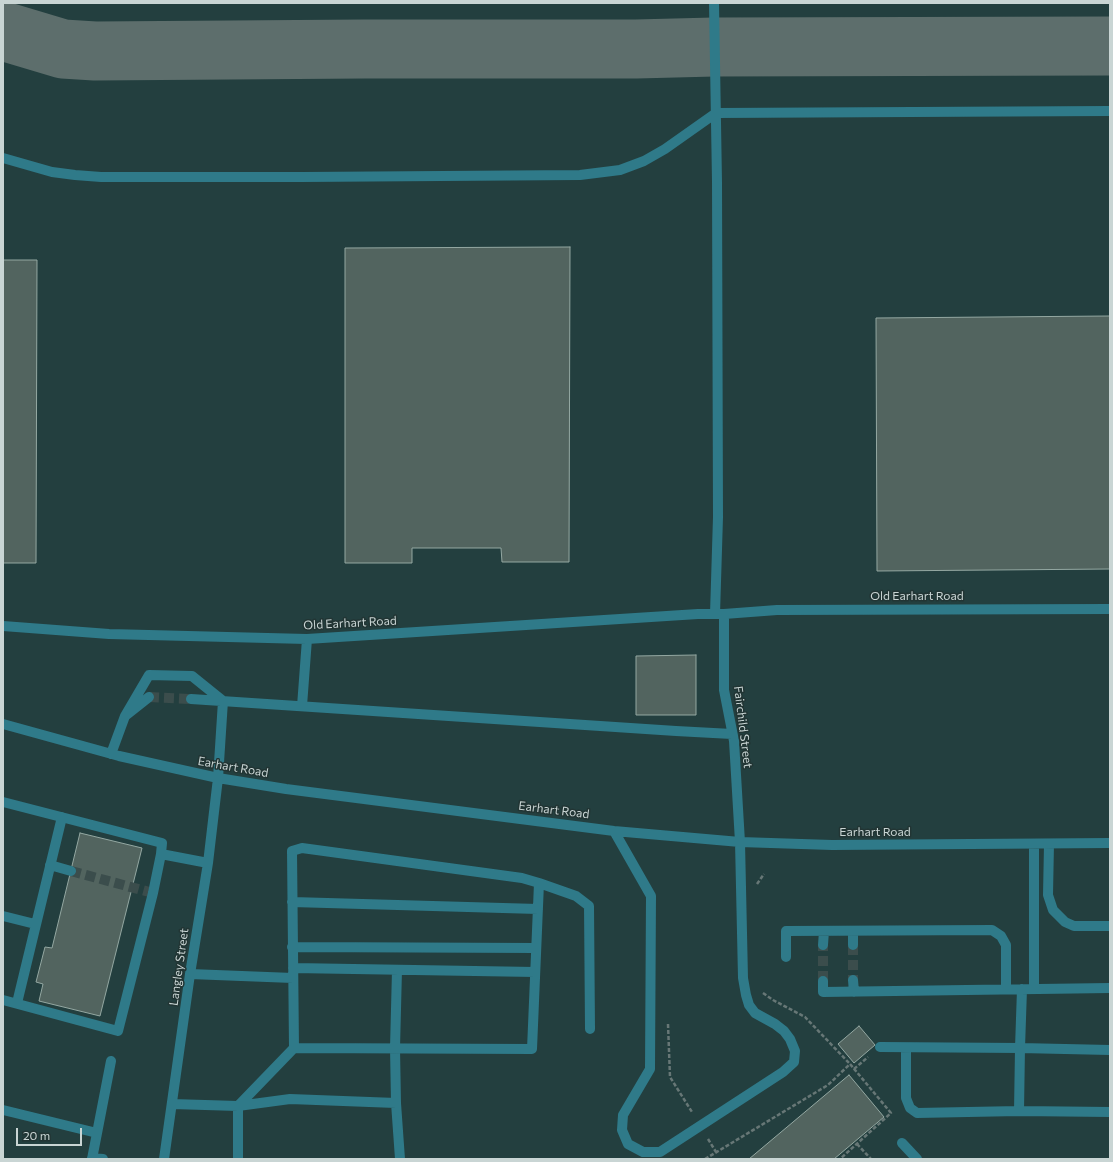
<!DOCTYPE html>
<html>
<head>
<meta charset="utf-8">
<style>
	body { margin:0 }
	#map { position:relative; width:1113px; height:1162px; overflow:hidden; background:#223534; font-family:Commissioner,sans-serif }
	canvas { display:block }
	.frame { position:absolute; inset:0; border:4px solid #c9d5d4; pointer-events:none }
	.scale { position:absolute; left:16px; top:1128px; width:66px; height:18px; box-sizing:border-box; border:2px solid #c9d5d4; border-top:0; padding-left:5px; font-size:12px; line-height:14px; white-space:nowrap; color:#c9d5d4; -webkit-text-stroke:3px #223534; paint-order:stroke }
</style>
</head>
<body>
<div id="map">
<canvas width="1113" height="1162"></canvas>
<div class="frame"></div>
<div class="scale">20 m</div>
</div>
<script>
const ctx = document.querySelector('canvas').getContext('2d');
ctx.lineJoin = 'round';
function paint(path, color) { ctx.fillStyle = color; ctx.fill(path, 'evenodd'); }
const poly = rows => new Path2D(rows.map(r => 'M' + r).join(''));
function strokePath(path, color, width, dash) { ctx.strokeStyle = color; ctx.lineWidth = width; ctx.lineCap = dash ? 'butt' : 'round'; ctx.setLineDash(dash || []); ctx.stroke(path); }
function label(font, color, halo, rows, align = 'center') {
  ctx.font = font + ' Commissioner,sans-serif'; ctx.lineWidth = 3; ctx.setLineDash([]); ctx.textBaseline = 'middle'; ctx.strokeStyle = halo; ctx.fillStyle = color; for (const [text, x, y, turn = 0] of rows) {
    ctx.save(); ctx.translate(x, y); ctx.rotate((+turn || 0) * Math.PI / 180); ctx.textAlign = isNaN(turn) ? turn : align; if (halo) ctx.strokeText(text, 0, 0); ctx.fillText(text, 0, 0); ctx.restore();
  }
}
const built = poly([
	[3,3,1110,3,1110,1159,3,1159]
]);
const taxiway = poly([
	[3,31,63,49,95,51,364,49,636,49,714,47,1110,46]
]);
const building = poly([
	[570,247,569,562,502,562,501,548,412,548,412,563,345,563,345,248,570,247],
	[3,260,37,260,36,563,3,563,3,260],
	[1110,316,1110,569,877,571,876,318,1110,316],
	[696,655,696,715,636,715,636,656,696,655],
	[80,833,142,848,100,1016,39,1001,43,984,36,982,45,947,52,948,80,833],
	[859,1026,875,1045,854,1063,838,1044,859,1026],
	[849,1075,884,1117,834,1159,749,1159,849,1075]
]);
const minorTunnel = poly([
	[149,697,191,699],
	[71,871,153,893],
	[853,945,853,980],
	[823,981,823,945]
]);
const path = poly([
	[757,884,764,874],
	[763,993,773,1000,805,1017,850,1064],
	[668,1024,670,1077,692,1112],
	[854,1069,868,1057],
	[708,1139,716,1152],
	[857,1144,871,1159],
	[705,1159,828,1085,850,1064,891,1113,840,1159]
]);
const minor = poly([
	[714,3,717,182,718,517,715,614],
	[3,158,52,172,75,175,101,177,303,177,580,175,620,170,644,161,665,149,716,113,1110,111],
	[3,626,109,634,307,639,698,614,724,614,777,610,1110,609],
	[191,699,676,731,732,734],
	[302,706,307,639],
	[125,716,149,675,192,676,223,701],
	[3,724,119,756,218,778,286,789,614,831,740,842,832,845,1110,843],
	[111,754,125,716,149,697],
	[3,802,162,843,161,854,153,893,118,1031,3,1000],
	[614,831,651,896,650,1069,623,1115,622,1130,628,1144,643,1152,660,1152,783,1072,794,1062,795,1051,790,1039,784,1031,775,1024,755,1013,749,1005,746,995,743,978,740,842,734,741,724,690,724,614],
	[1049,844,1048,895,1053,910,1065,922,1074,926,1110,926],
	[161,854,208,863],
	[50,865,71,871],
	[539,883,522,878,302,848,292,851,294,1048,532,1049,539,883,576,896,589,906,590,1029],
	[292,902,538,909],
	[3,916,35,924],
	[853,931,853,945],
	[823,945,824,931],
	[292,947,536,948],
	[786,957,786,931,992,930,1001,936,1006,945,1006,989],
	[293,968,535,972],
	[397,970,395,1048,396,1103,400,1159],
	[190,974,293,978],
	[853,980,854,992],
	[823,981,823,992,1110,988],
	[1034,989,1034,844],
	[17,1003,62,817],
	[880,1047,1020,1048,1022,989],
	[906,1048,906,1098,910,1108,917,1113,1019,1111,1020,1048,1110,1050],
	[172,1104,238,1106,290,1099,396,1103],
	[3,1110,97,1133],
	[1019,1111,1110,1112],
	[902,1143,917,1159],
	[92,1158,103,1159],
	[92,1159,111,1061],
	[164,1159,190,974,208,863,218,778,223,701],
	[238,1159,238,1106,294,1048]
]);
const streetNames = [
	["Old Earhart Road",917,596],
	["Old Earhart Road",350,623,-3],
	["Fairchild Street",743,727,83],
	["Earhart Road",233,767,10],
	["Earhart Road",554,810,7],
	["Earhart Road",875,832],
	["Langley Street",179,967,-82]
];
paint(built, '#233f3f');
strokePath(taxiway, '#5d6e6c', 59);
paint(building, '#52645f');
strokePath(building, '#94a8a2', 1);
strokePath(minorTunnel, '#3b4d4c', 10, [10, 5]);
strokePath(path, '#677776', 2.5, [4, 2]);
strokePath(minor, '#2f7a89', 10);
label('12px', '#c9d5d4', '#223534', streetNames);
</script>
</body>
</html>
